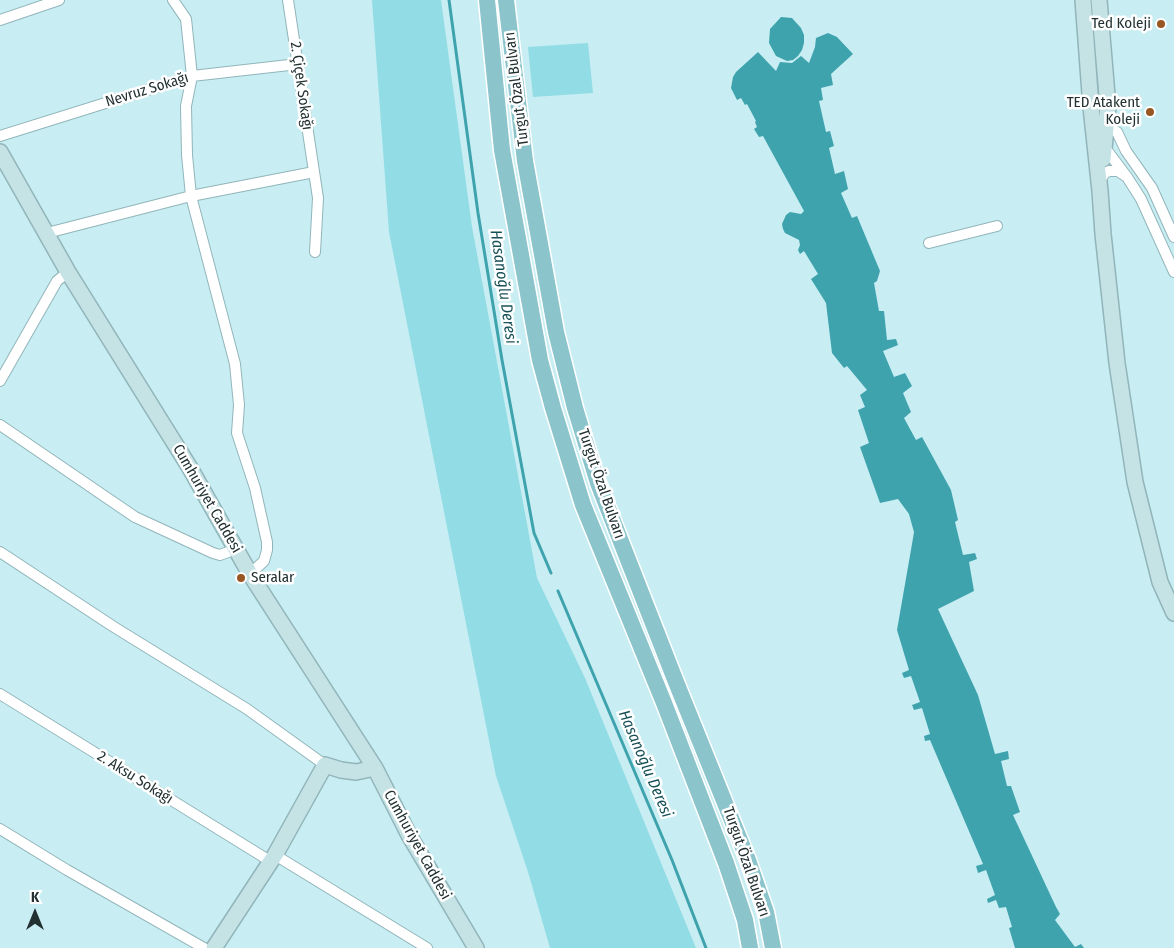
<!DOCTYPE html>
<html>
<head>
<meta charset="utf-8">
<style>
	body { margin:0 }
	#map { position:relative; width:1174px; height:948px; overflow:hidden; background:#c8eef3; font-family:"Fira Sans Condensed",sans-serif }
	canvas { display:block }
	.north { position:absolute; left:10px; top:888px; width:50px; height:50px; -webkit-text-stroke:4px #fff; paint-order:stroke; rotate:0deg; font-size:14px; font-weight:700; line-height:20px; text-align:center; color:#223032 }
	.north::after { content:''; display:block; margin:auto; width:18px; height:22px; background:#223032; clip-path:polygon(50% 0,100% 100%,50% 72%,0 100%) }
</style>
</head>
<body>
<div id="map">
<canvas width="1174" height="948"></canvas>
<div class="north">K</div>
</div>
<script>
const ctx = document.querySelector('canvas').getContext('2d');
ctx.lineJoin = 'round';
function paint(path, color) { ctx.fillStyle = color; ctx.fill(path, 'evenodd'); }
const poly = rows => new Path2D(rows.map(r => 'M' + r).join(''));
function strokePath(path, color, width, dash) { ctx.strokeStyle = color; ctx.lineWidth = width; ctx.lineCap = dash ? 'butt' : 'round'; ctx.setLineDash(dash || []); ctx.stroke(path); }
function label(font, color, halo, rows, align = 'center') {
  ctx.font = font + ' "Fira Sans Condensed",sans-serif'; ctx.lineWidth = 5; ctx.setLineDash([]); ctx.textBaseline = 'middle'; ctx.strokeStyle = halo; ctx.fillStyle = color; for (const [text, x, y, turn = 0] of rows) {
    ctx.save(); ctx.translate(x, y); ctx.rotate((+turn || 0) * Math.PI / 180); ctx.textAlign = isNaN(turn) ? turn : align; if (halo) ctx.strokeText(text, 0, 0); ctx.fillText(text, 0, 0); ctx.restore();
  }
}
const green = poly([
	[372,0,441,0,472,227,537,578,585,678,696,948,550,948,528,872,496,776,389,232],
	[588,43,593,93,533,97,528,47]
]);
const water = poly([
	[781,17,792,18,801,28,804,35,804,43,802,50,798,56,793,60,787,61,776,56,769,43,770,29],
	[828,33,837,37,853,54,831,74,833,85,821,88,823,100,819,101,826,132,830,131,834,146,829,148,835,174,844,171,848,189,841,193,852,218,857,216,880,271,877,281,874,283,879,311,884,311,887,340,896,339,898,345,883,351,894,377,905,373,912,386,903,393,911,412,904,418,916,440,922,437,951,490,958,520,955,522,963,555,975,553,977,559,969,562,974,591,938,609,978,695,995,754,1008,751,1009,759,1001,761,1007,786,1011,786,1020,812,1013,815,1056,907,1060,914,1055,920,1075,947,1081,944,1084,948,1015,948,1009,928,1012,927,1006,907,999,908,996,900,988,903,987,899,995,895,986,870,978,873,976,866,983,864,930,740,925,741,924,736,930,734,922,708,914,710,912,705,920,702,911,676,904,678,902,673,909,670,897,630,912,544,914,532,912,525,909,514,898,499,880,503,860,447,869,443,858,410,865,407,860,395,867,390,847,366,844,368,832,353,826,303,811,279,818,274,804,251,800,254,798,250,800,245,799,240,785,233,783,229,782,224,786,215,790,212,801,214,804,211,763,136,759,137,754,129,757,127,755,122,756,121,747,104,745,105,741,98,737,100,731,88,733,77,736,72,758,52,776,71,780,62,792,63,801,56,809,63,815,47,816,38]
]);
const stream = poly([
	[449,0,478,213,502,360,534,533,551,573],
	[558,591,672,860,706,948]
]);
const street = poly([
	[173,0,186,19,192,76,186,106,187,155,191,196,235,364,239,405,237,433,255,488,267,542,267,550,264,561,250,574],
	[288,0,318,198,315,252],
	[0,20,59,0],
	[1102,126,1106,126,1117,132,1126,151,1152,188,1174,237],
	[0,136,192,76,298,64],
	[1103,145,1127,177],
	[1101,179,1105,173,1109,171,1118,171,1127,177,1141,199,1174,272],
	[47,233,191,196,314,172],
	[929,243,997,226],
	[0,381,57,281,68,272],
	[0,425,135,517,213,553,220,555,236,549],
	[0,552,114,627,247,709,325,765],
	[0,694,270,861],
	[0,829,67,870,204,948],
	[275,855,427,948]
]);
const secondary = poly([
	[1083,0,1091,107,1100,191,1103,234,1117,363,1135,482,1160,582,1174,613],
	[1099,0,1108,107,1103,159],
	[0,152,68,272,190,468,250,574,375,768,409,835,476,948],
	[214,948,275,855,325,765,341,770,356,772,375,768]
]);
const primary = poly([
	[487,0,502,150,540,360,553,408,583,505,664,703,726,863,745,920,750,948],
	[506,0,525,161,556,332,575,408,598,483,676,682,748,860,766,912,773,948]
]);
const markers = [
	[1161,24,5,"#975622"],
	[1150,112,5,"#975622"],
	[241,578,5,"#975622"]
];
const poiNames = [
	["Ted Koleji",1151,24],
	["TED Atakent",1140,103],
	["Koleji",1140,120],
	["Seralar",251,578,"left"]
];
const streetNames = [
	["2. Çiçek Sokağı",301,86,82],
	["Turgut Özal Bulvarı",517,89,-97],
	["Nevruz Sokağı",147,90,-17],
	["Turgut Özal Bulvarı",601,484,71],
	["Cumhuriyet Caddesi",207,499,60],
	["2. Aksu Sokağı",135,778,32],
	["Cumhuriyet Caddesi",417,845,61],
	["Turgut Özal Bulvarı",746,862,71]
];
const waterNames = [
	["Hasanoğlu Deresi",503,287,82],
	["Hasanoğlu Deresi",645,764,67]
];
paint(green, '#91dce5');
paint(water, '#3fa3ae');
strokePath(stream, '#3fa3ae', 3);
strokePath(street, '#91b5ba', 12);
strokePath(secondary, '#91b5ba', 18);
strokePath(primary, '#fff', 19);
strokePath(street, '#fff', 10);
strokePath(secondary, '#c5e2e5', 15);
strokePath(primary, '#8bc4cb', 16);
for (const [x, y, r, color] of markers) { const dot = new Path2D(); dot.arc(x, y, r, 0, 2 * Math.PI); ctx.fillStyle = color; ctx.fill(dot); strokePath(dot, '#fff', 2); }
label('15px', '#223032', '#fff', poiNames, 'right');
label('15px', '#223032', '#fff', streetNames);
label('italic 16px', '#185157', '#fff', waterNames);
</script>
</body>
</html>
